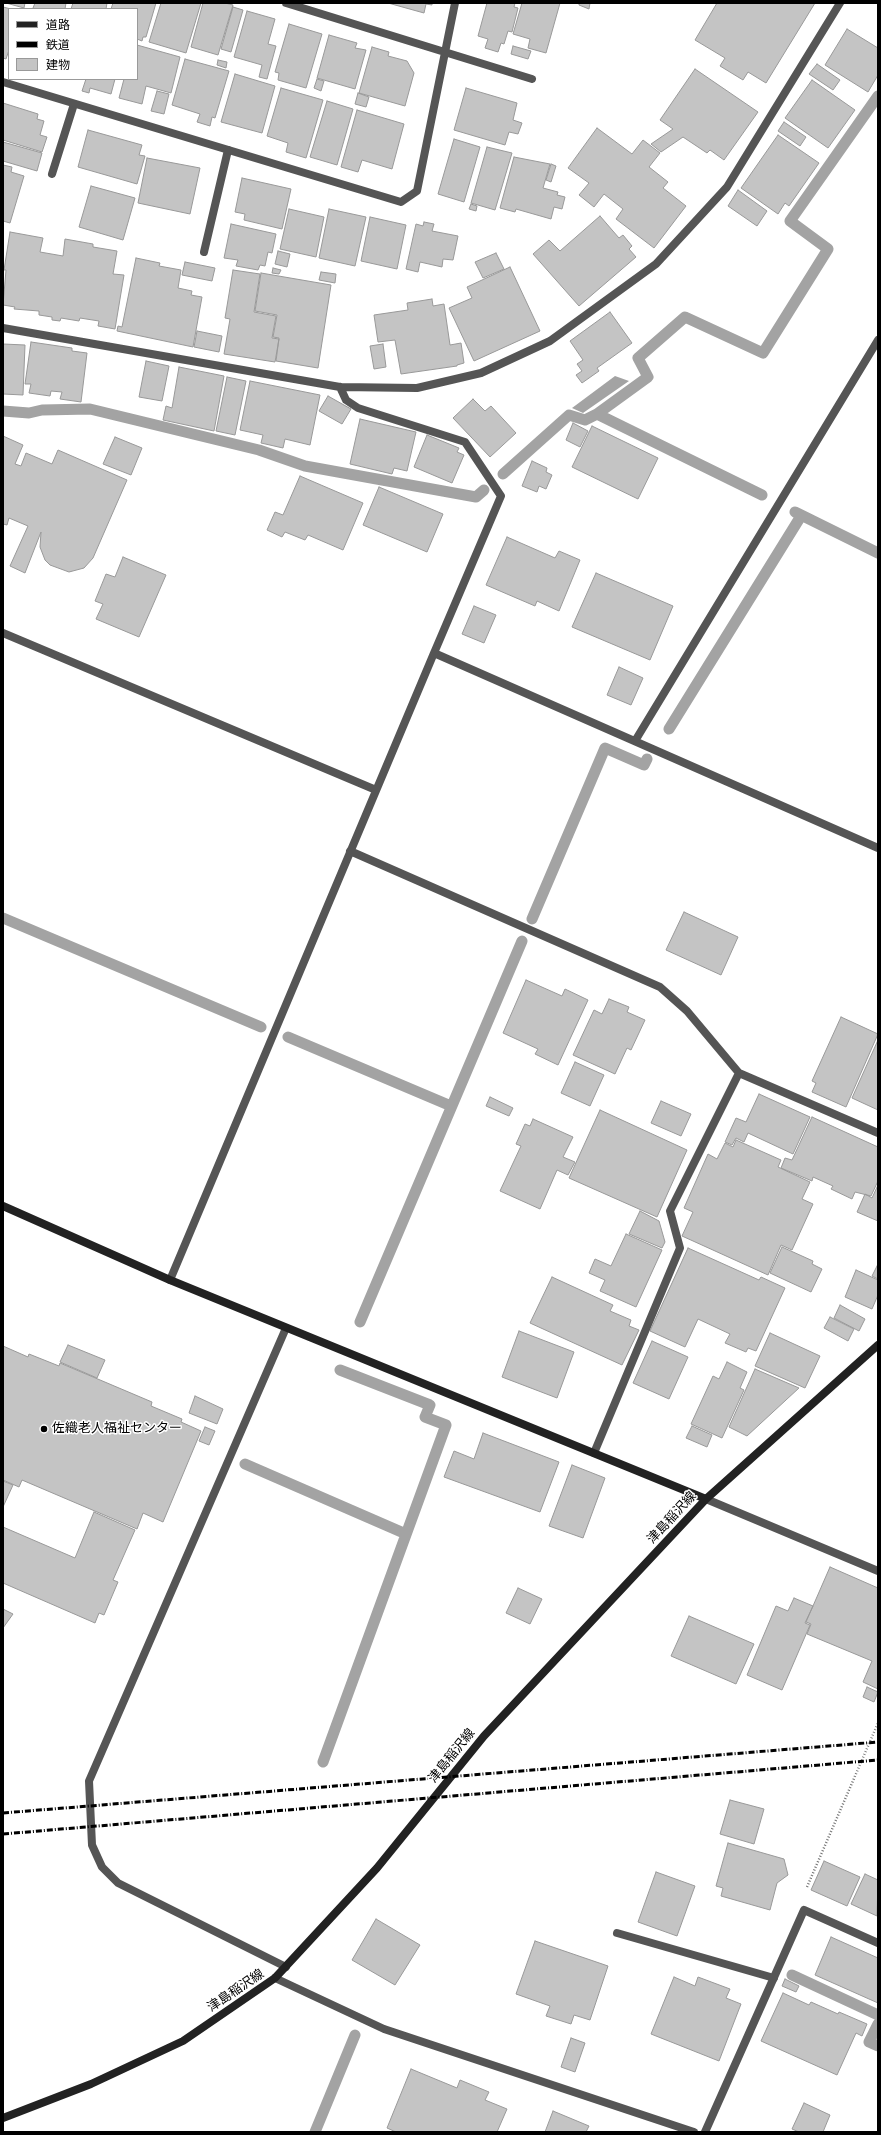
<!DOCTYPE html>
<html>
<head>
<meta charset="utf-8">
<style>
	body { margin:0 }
	#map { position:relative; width:881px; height:2135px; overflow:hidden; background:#fff; font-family:"Archivo Narrow","Noto Sans JP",sans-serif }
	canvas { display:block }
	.frame { position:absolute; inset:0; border:4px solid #000; pointer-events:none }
	.legend { position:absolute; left:8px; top:8px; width:130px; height:72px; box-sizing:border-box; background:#fff; border:1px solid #999; margin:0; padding:5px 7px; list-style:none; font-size:12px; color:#000 }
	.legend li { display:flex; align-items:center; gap:8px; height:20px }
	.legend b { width:20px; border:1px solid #999 }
</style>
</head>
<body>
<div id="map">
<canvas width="881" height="2135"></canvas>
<div class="frame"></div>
<ul class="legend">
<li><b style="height:5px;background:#222"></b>道路</li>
<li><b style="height:5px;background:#000"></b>鉄道</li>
<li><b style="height:11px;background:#c4c4c4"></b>建物</li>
</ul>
</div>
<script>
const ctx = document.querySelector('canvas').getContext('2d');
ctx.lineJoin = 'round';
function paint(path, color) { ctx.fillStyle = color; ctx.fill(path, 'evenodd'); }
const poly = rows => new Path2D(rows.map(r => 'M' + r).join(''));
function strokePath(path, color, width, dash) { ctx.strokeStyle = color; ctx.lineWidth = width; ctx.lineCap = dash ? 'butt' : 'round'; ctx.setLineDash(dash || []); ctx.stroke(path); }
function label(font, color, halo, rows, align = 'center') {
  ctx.font = font + ' "Archivo Narrow","Noto Sans JP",sans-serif'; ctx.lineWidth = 3; ctx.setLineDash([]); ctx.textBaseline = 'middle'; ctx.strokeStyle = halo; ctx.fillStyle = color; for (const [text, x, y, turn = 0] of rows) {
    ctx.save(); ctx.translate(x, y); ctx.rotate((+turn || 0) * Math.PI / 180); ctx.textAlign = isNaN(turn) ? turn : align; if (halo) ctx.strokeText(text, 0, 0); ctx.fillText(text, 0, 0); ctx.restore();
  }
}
const water = poly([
	[615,376,629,381,583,413,572,408]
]);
const stream = poly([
	[3,411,29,413,42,410,90,409,259,450,305,466,476,497,484,490],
	[597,414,648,377,638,358,685,317,763,353,828,249,790,221,878,96],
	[503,474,569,415,585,420,597,414,762,495],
	[795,512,878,553],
	[669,729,801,516],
	[3,918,261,1027],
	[532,919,605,748,644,765,647,759],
	[288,1037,451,1106],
	[360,1322,522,941],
	[245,1464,406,1534],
	[323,1762,446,1425,425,1417,430,1405,340,1370],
	[792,1975,878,2015],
	[878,2024,869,2042,878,2046],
	[315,2132,355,2035]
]);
const building = poly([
	[6,3,25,3,24,8,6,3],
	[35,3,66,3,65,9,35,9,33,8,35,3],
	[73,3,107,3,106,9,71,9,73,3],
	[113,3,156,3,146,37,143,37,142,41,137,39,137,9,111,9,113,3],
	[161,3,201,3,186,53,149,42,161,3],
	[203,3,225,3,233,5,218,55,191,47,203,3],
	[388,3,432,3,432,5,426,4,424,13,388,3],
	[487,3,515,3,514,7,518,8,512,32,508,31,504,44,501,43,498,52,485,48,488,39,478,36,487,3],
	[522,3,560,3,546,53,528,48,530,39,513,34,522,3],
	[579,3,590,3,589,9,579,5,579,3],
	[717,3,815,3,766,83,748,72,743,80,720,66,725,58,695,40,717,3],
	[3,7,11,9,9,9,9,50,6,59,3,58,3,7],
	[233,7,243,10,231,52,221,49,233,7],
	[247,11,275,19,268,44,276,46,267,79,259,77,262,65,234,57,247,11],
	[289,24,322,34,306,88,278,80,279,73,275,72,289,24],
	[847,29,878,48,878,75,868,92,825,65,847,29],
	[329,35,357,43,355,48,366,50,355,89,317,78,329,35],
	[137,45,180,57,171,93,146,86,142,104,119,98,124,79,137,79,137,45],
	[513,46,531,51,528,59,511,54,513,46],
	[372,47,389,52,388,56,407,61,414,73,405,106,359,93,372,47],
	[185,59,229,71,215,118,212,117,210,126,197,122,200,114,172,105,185,59],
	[218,60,227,62,226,68,217,65,218,60],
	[817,64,840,80,833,90,809,74,817,64],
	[695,69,758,112,724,160,710,150,707,153,683,137,661,152,651,144,673,129,660,120,695,69],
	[235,74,275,86,262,133,221,122,235,74],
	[86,79,115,79,111,94,90,88,89,93,82,91,86,79],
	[317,79,324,81,321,91,314,88,317,79],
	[812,80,855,110,828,148,785,118,812,80],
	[281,88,323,100,306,158,286,152,288,143,267,136,281,88],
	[466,88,517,103,513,120,522,123,518,134,509,132,505,145,454,130,466,88],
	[157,91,169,94,164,114,151,111,157,91],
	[358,93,369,97,366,107,355,104,358,93],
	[327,101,353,109,337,165,310,157,327,101],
	[3,103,38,114,37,119,44,121,40,135,47,137,42,152,3,140,3,103],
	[357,110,404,124,392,169,362,160,358,172,341,167,357,110],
	[784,122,806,137,800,146,778,131,784,122],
	[597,128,632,154,643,140,660,153,649,167,668,182,663,188,686,206,654,248,616,219,623,209,604,194,594,207,579,195,589,183,568,168,597,128],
	[88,130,142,145,139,155,145,156,137,184,78,167,88,130],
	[778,135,819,163,789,206,785,203,778,214,741,188,778,135],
	[454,139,480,147,464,202,438,194,454,139],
	[3,142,42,153,37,171,3,161,3,142],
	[487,147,512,153,495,210,471,203,487,147],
	[514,157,550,164,543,188,558,192,557,195,565,197,562,209,554,207,551,219,516,209,515,212,500,208,514,157],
	[147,158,200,168,190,214,138,203,147,158],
	[551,164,556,166,551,182,546,180,551,164],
	[3,165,12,167,11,172,24,176,10,223,3,221,3,165],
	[242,178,291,189,282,229,244,220,245,214,235,212,242,178],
	[91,186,135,198,123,240,79,227,91,186],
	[738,190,767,211,757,226,728,206,738,190],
	[471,204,477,206,476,211,469,209,471,204],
	[289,209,324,217,316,257,280,249,289,209],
	[329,209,366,217,355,266,319,258,329,209],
	[600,216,619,238,623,235,632,246,629,249,636,257,579,306,533,254,549,240,560,251,600,216],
	[370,217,406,225,397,269,361,261,370,217],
	[424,222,434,224,432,231,458,236,453,260,443,259,442,267,420,262,418,272,406,269,416,224,423,226,424,222],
	[231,224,276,234,272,253,268,252,265,266,260,265,258,270,236,266,238,260,224,258,231,224],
	[10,232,43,238,40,252,63,256,65,239,93,244,93,247,117,251,113,274,124,275,115,329,98,326,99,321,80,318,79,321,61,318,60,321,52,320,52,317,39,315,39,311,14,309,15,307,3,305,6,270,4,270,10,232],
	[278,251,290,254,287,267,275,264,278,251],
	[496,253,504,269,483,278,475,262,496,253],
	[136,258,160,263,159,266,181,270,178,288,192,291,191,295,202,297,193,347,117,331,118,326,122,327,136,258],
	[185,262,215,268,212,281,182,275,185,262],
	[510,267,540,331,474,361,449,308,472,298,467,287,510,267],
	[273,268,281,270,279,274,272,273,273,268],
	[233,270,260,274,254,312,276,316,272,338,279,339,275,362,224,354,230,319,225,318,233,270],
	[321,272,336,274,335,283,319,280,321,272],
	[261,273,331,285,318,368,276,361,279,338,273,337,277,315,255,311,261,273],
	[432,299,433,306,444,304,450,345,461,343,464,363,457,365,457,366,401,374,395,340,378,342,374,315,408,310,407,303,432,299],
	[610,312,632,343,597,368,599,371,582,383,576,375,582,371,577,364,583,360,570,341,610,312],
	[197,331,222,336,219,352,194,347,197,331],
	[31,342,72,348,72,351,87,353,81,402,60,399,62,392,51,391,50,396,29,393,31,384,25,384,31,342],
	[3,344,25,345,23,395,3,394,3,344],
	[383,344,386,367,374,369,370,346,383,344],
	[146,361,169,366,162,401,139,397,146,361],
	[179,367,224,376,214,431,163,420,166,406,172,408,179,367],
	[227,377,246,381,235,435,216,431,227,377],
	[250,381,320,395,310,445,285,439,283,448,261,443,263,435,240,430,250,381],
	[328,396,351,409,342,424,319,411,328,396],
	[473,399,485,411,491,406,516,433,490,457,453,418,473,399],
	[360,419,416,432,407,471,394,468,392,474,350,464,360,419],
	[573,423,588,431,580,447,566,440,573,423],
	[592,426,658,458,638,499,572,467,592,426],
	[427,435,459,448,457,452,464,455,452,483,414,467,427,435],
	[3,436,23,445,15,464,21,466,26,453,52,464,58,450,127,480,93,558,84,568,69,572,50,565,45,560,40,547,41,532,25,573,10,566,28,526,9,518,7,525,3,524,3,436],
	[115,437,142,448,131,475,103,464,115,437],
	[532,461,547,468,546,472,552,475,546,489,539,486,537,492,522,486,532,461],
	[300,476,363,503,343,550,308,535,305,540,285,532,282,537,267,530,275,512,283,515,300,476],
	[379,487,443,514,427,552,363,525,379,487],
	[507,537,555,558,559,551,580,560,559,611,537,601,535,606,486,585,507,537],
	[123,557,166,575,139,637,96,619,103,604,95,601,106,574,115,577,123,557],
	[596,573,673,606,650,660,572,627,596,573],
	[474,606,496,615,484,643,462,634,474,606],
	[619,667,643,678,631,705,607,695,619,667],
	[684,912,738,937,721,975,666,950,684,912],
	[526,980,562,996,565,989,588,1000,558,1065,535,1054,538,1049,503,1033,526,980],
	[609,999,629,1007,627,1012,645,1020,631,1050,627,1048,615,1074,573,1055,594,1010,602,1014,609,999],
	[841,1017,878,1034,846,1107,812,1092,816,1083,812,1081,841,1017],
	[878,1040,878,1110,852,1098,878,1040],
	[575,1062,604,1075,590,1106,561,1093,575,1062],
	[759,1094,810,1117,793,1154,748,1133,744,1142,736,1138,732,1145,725,1142,736,1118,746,1122,759,1094],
	[490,1097,513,1108,509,1116,486,1106,490,1097],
	[661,1101,691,1114,681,1136,651,1123,661,1101],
	[600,1110,687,1150,657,1217,569,1178,600,1110],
	[812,1117,878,1147,878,1181,871,1196,855,1192,852,1199,831,1189,833,1186,813,1177,812,1181,781,1168,785,1158,792,1160,812,1117],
	[533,1119,573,1137,563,1157,575,1162,568,1175,557,1170,540,1209,500,1191,521,1146,516,1144,525,1124,530,1126,533,1119],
	[736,1140,781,1160,778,1167,810,1182,802,1199,813,1204,792,1250,781,1245,768,1275,682,1236,693,1212,684,1208,708,1154,717,1159,725,1143,733,1147,736,1140],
	[878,1185,878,1221,857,1212,865,1194,872,1198,878,1185],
	[640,1211,659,1221,665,1242,662,1248,629,1234,640,1211],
	[626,1234,662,1250,636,1307,600,1291,605,1280,589,1273,595,1259,611,1266,626,1234],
	[782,1247,813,1261,812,1264,822,1269,811,1292,770,1273,782,1247],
	[688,1248,759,1280,761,1277,785,1288,756,1351,748,1348,746,1352,725,1343,730,1334,698,1319,685,1347,650,1331,688,1248],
	[878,1264,878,1279,872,1276,878,1264],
	[856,1270,878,1280,878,1295,872,1309,845,1297,856,1270],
	[552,1277,613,1305,610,1311,631,1320,629,1326,639,1330,622,1365,530,1323,552,1277],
	[840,1305,865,1319,859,1331,834,1318,840,1305],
	[830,1317,854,1329,848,1341,824,1328,830,1317],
	[519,1331,574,1352,557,1398,502,1377,519,1331],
	[770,1333,820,1356,805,1388,755,1366,770,1333],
	[652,1341,688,1357,669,1399,633,1383,652,1341],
	[68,1345,105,1360,97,1378,60,1362,68,1345],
	[3,1346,28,1357,29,1354,59,1366,60,1363,152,1402,151,1406,182,1419,181,1422,201,1431,163,1522,143,1513,137,1529,22,1480,19,1487,3,1480,3,1346],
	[727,1362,747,1372,740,1388,744,1390,722,1438,691,1424,713,1376,719,1379,727,1362],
	[755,1369,799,1388,747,1436,729,1427,755,1369],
	[195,1396,223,1409,217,1424,189,1413,195,1396],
	[692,1426,712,1435,707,1447,686,1438,692,1426],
	[205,1427,215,1431,209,1445,199,1441,205,1427],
	[483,1433,559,1462,540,1512,444,1477,454,1451,474,1459,483,1433],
	[572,1465,605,1478,583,1538,549,1526,572,1465],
	[3,1481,13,1485,3,1507,3,1481],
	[94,1512,135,1530,113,1580,118,1582,104,1615,99,1613,95,1623,3,1583,3,1527,75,1558,94,1512],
	[830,1567,878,1588,878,1689,863,1682,872,1661,807,1634,811,1624,806,1622,830,1567],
	[518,1588,542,1599,530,1624,506,1613,518,1588],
	[794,1598,813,1606,805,1623,810,1625,782,1690,747,1675,776,1606,788,1611,794,1598],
	[3,1609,13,1614,3,1628,3,1609],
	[689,1616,754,1644,736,1684,671,1656,689,1616],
	[867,1687,878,1692,874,1702,863,1697,867,1687],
	[730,1800,764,1809,754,1844,720,1834,730,1800],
	[728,1843,784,1859,788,1875,777,1883,770,1910,721,1896,723,1888,716,1886,728,1843],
	[824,1861,860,1877,847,1906,811,1890,824,1861],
	[656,1872,695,1886,677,1936,638,1922,656,1872],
	[865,1874,878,1880,877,1916,851,1904,865,1874],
	[376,1919,420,1945,395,1985,352,1960,376,1919],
	[831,1937,878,1958,878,2003,815,1975,831,1937],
	[535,1941,608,1966,590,2020,574,2015,571,2024,546,2016,550,2006,516,1994,535,1941],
	[674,1977,695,1986,698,1977,730,1989,726,1998,741,2004,719,2061,651,2034,674,1977],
	[785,1979,799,1986,796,1992,782,1986,785,1979],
	[783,1993,809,2005,811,2002,838,2014,839,2012,867,2024,862,2036,856,2033,837,2075,761,2041,783,1993],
	[571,2038,585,2043,575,2072,561,2067,571,2038],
	[411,2069,457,2088,460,2080,489,2092,485,2100,507,2109,497,2132,396,2132,387,2128,411,2069],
	[804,2103,830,2115,823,2132,799,2132,792,2129,804,2103],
	[553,2111,589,2126,586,2132,545,2132,553,2111]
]);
const path = poly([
	[807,1887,878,1723]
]);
const lane = poly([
	[52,174,74,104],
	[204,252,228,150],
	[617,1933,774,1978]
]);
const street = poly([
	[286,3,532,79],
	[3,82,401,202,417,191,455,3],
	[3,328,340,387,417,388,481,373,550,341,656,264,727,187,840,3],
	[340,387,346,400,358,408,465,442,501,496,434,653],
	[3,633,376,790],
	[635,741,878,340],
	[350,851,660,987,687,1011,739,1073,670,1211,680,1248,594,1453],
	[739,1073,878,1133],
	[170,1280,434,653,878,848],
	[706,1499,878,1571],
	[286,1967,118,1883,102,1867,92,1845,89,1781,286,1328],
	[275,1978,384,2029,694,2132],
	[705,2132,804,1910,878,1943]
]);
const secondary = poly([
	[3,1206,170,1280,706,1499],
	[3,2118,91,2084,183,2041,275,1978,377,1868,484,1736,706,1499,878,1345]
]);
const rail = poly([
	[3,1813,878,1742],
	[3,1834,878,1760]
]);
const markers = [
	[44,1429,4,"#000"]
];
const poiNames = [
	["佐織老人福祉センター",52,1429]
];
const streetNames = [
	["津島稲沢線",672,1518,-47],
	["津島稲沢線",452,1756,-51],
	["津島稲沢線",236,1991,-34]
];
paint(water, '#a3a3a3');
strokePath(stream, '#a3a3a3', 11);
paint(building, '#c4c4c4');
strokePath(building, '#999', 1);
strokePath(path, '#777', 2.5, [1, 2]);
strokePath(lane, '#555', 8);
strokePath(street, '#555', 8);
strokePath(secondary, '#222', 8);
strokePath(rail, '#000', 3, [6, 2, 1, 2]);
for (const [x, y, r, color] of markers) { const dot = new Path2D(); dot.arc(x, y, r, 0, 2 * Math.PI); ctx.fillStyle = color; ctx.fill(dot); strokePath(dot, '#fff', 1.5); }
label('13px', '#000', '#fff', poiNames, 'left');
label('13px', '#000', '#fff', streetNames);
</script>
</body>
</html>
